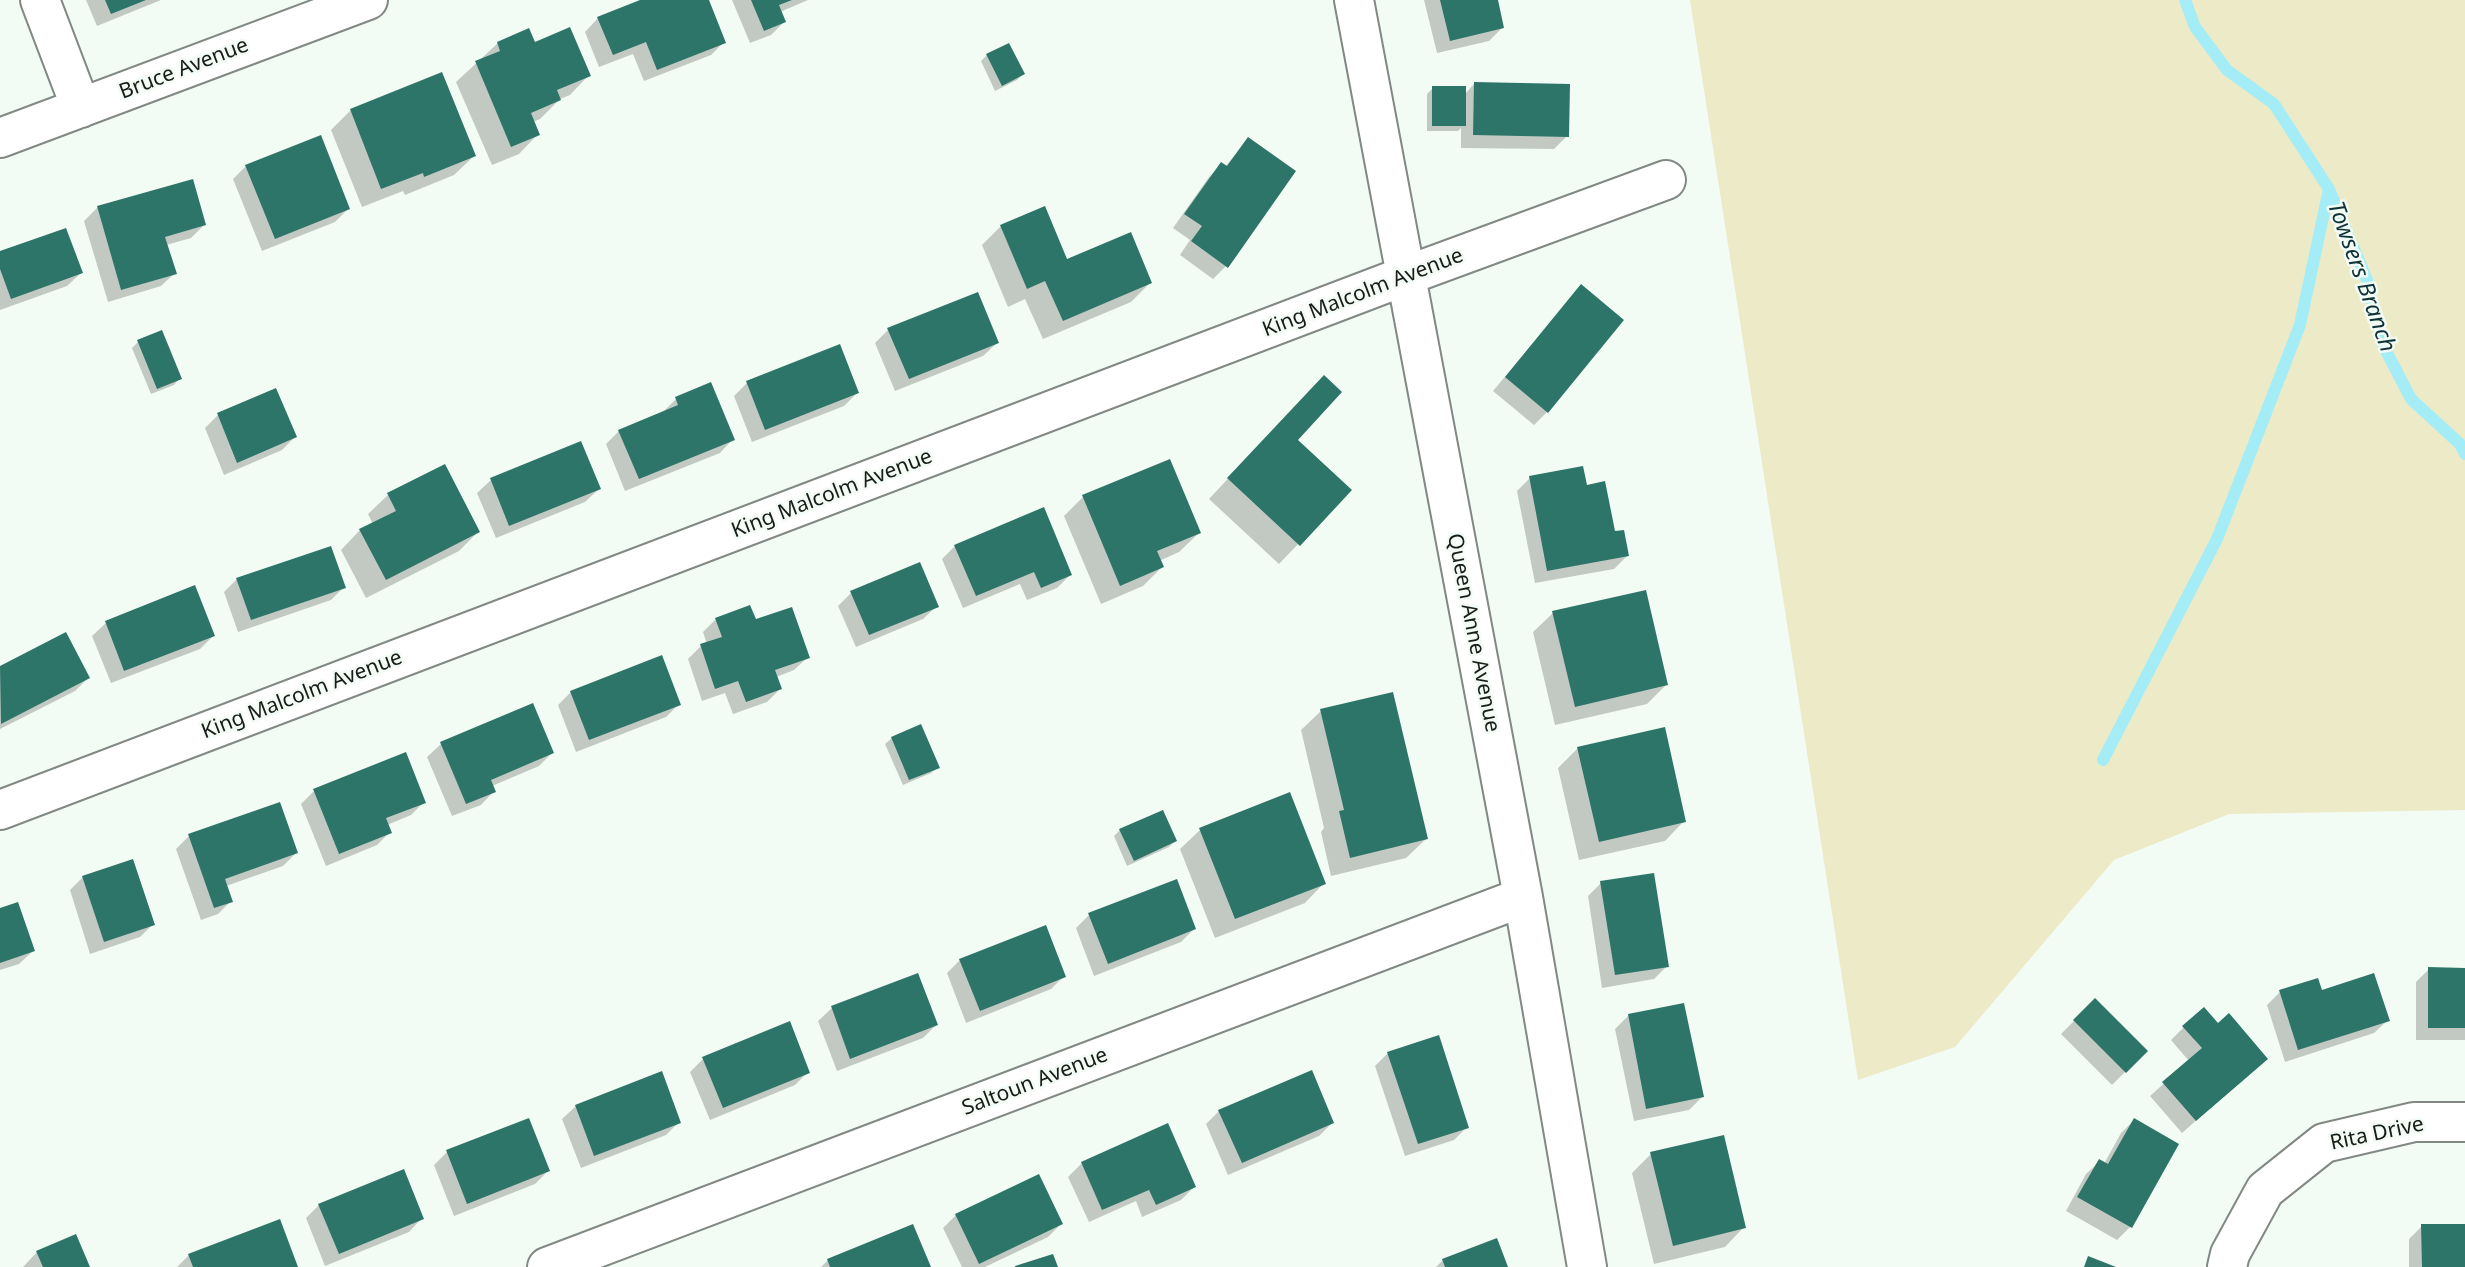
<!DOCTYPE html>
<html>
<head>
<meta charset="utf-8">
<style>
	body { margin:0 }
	canvas { display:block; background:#f2fbf4 }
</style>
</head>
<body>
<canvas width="2465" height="1267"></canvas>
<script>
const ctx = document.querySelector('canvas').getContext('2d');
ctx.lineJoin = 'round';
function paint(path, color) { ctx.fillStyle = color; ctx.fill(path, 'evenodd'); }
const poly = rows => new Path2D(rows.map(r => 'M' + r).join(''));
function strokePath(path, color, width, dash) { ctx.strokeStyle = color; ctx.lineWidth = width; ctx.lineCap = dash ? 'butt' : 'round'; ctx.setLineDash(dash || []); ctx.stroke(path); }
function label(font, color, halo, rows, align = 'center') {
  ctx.font = font + ' "Noto Sans",sans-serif'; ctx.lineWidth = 5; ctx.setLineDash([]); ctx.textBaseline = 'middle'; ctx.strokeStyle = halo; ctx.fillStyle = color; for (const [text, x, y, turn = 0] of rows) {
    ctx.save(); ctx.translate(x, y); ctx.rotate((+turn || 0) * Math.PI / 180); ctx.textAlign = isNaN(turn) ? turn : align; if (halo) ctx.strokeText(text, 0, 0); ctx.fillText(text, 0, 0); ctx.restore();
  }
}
const green = poly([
	[1690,0,2465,0,2465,810,2229,814,2114,860,1955,1047,1858,1080]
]);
const shadow = poly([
	[86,0,161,0,97,26],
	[645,0,707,0,724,42,711,55,644,81,633,54,599,67,585,32,598,18],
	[732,0,808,0,780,12,784,22,771,35,750,43],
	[1424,0,1496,0,1502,28,1489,41,1437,53],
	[498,43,534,44,589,75,570,95,560,99,540,119,533,122,538,134,519,154,492,165,456,82],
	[987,55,1023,74,1017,80,995,91,981,61],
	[1474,84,1567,136,1554,149,1461,148,1461,128,1458,131,1427,131,1427,94,1433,88,1464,95],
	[351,110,474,156,454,175,405,195,403,191,362,207,331,130],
	[1248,139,1226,266,1213,279,1180,255,1190,240,1173,228,1209,177,1222,164,1225,167],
	[246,166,348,209,335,222,262,251,233,179],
	[191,181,204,225,191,238,166,245,175,273,161,286,108,302,84,221,97,208],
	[1001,226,1066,261,1150,283,1131,302,1043,339,1025,299,1008,307,982,245],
	[0,253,81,273,67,286,0,310],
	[1581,286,1547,412,1534,425,1493,391],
	[888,330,997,343,983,356,895,391,875,343],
	[138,342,180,378,174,385,151,394,132,348],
	[747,383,857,393,844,406,752,442,734,396],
	[1305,396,1296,440,1350,490,1279,564,1209,499],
	[676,399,733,439,720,453,625,491,606,444,619,431,663,412],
	[218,415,295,437,282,450,224,475,205,428],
	[580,443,599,489,585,502,496,538,477,493,491,480],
	[1530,478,1585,487,1627,556,1614,569,1535,583,1517,491],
	[388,495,478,532,459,551,366,598,341,550,360,530,373,524,368,514],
	[1083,497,1199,533,1179,552,1159,561,1162,567,1143,586,1101,604,1064,516],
	[955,546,1070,575,1057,588,1027,600,1020,584,963,608,942,559],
	[237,579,344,587,331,600,238,632,224,592],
	[194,588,213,636,200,649,111,683,92,636,106,623],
	[851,593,937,606,923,619,856,647,838,606],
	[1553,613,1666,685,1647,704,1555,725,1533,632],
	[716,619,754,621,808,657,794,670,776,677,780,689,767,702,733,714,725,693,702,701,688,659,701,646,707,644,703,632],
	[66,634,88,678,75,691,0,729,0,668],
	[571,692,679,704,666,717,576,752,558,705],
	[532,706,552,753,539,766,492,786,494,791,481,805,452,816,427,757,441,744],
	[1321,711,1426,839,1406,858,1331,876,1321,832,1324,828,1301,730],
	[892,738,937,767,931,773,903,785,885,744],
	[1577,749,1684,821,1665,841,1579,860,1558,768],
	[314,791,424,802,411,815,387,825,390,832,377,845,326,866,301,804],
	[1120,830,1175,841,1169,847,1127,866,1114,836],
	[1200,830,1324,883,1305,903,1215,938,1180,849],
	[189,836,296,853,283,866,226,886,231,901,218,914,201,920,176,849],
	[83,877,153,924,140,937,90,954,70,890],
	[1601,883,1667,966,1654,979,1602,988,1588,896],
	[0,910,33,951,19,964,0,970],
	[1089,915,1194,929,1181,942,1094,976,1076,928],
	[960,960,1064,976,1051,989,966,1023,947,973],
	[2429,969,2465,969,2465,1040,2416,1040,2416,982],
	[917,976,936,1025,923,1038,837,1071,818,1021,832,1008],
	[2280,992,2320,992,2388,1020,2374,1033,2285,1062,2267,1005],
	[2095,1000,2146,1051,2112,1085,2061,1034],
	[1683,1005,1702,1097,1689,1110,1634,1121,1615,1029,1628,1016],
	[2217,1026,2266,1059,2182,1133,2150,1096,2189,1061,2171,1040,2184,1027],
	[1388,1053,1467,1127,1454,1140,1405,1156,1375,1066],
	[703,1059,808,1072,795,1085,710,1120,690,1072],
	[576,1106,679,1122,666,1135,581,1168,562,1119],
	[1219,1111,1332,1123,1319,1136,1228,1175,1206,1124],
	[2134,1120,2177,1144,2130,1227,2117,1240,2066,1211,2086,1174,2100,1161,2104,1164,2121,1133],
	[1167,1126,1194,1187,1181,1200,1142,1217,1136,1201,1089,1222,1068,1177,1082,1163],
	[447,1152,548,1171,535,1184,454,1216,434,1165],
	[1651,1154,1744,1227,1725,1247,1654,1264,1632,1173],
	[319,1205,422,1218,409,1232,325,1266,306,1218],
	[956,1215,1061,1224,1048,1237,985,1267,962,1267,943,1228],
	[2422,1226,2465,1226,2465,1267,2409,1267,2409,1239],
	[37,1252,88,1267,23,1267],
	[189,1255,296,1267,177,1267],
	[828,1260,929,1267,821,1267],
	[1443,1260,1506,1267,1436,1267]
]);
const stream = poly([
	[2185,0,2195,27,2227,70,2274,104,2329,189,2367,280,2381,341,2411,399,2460,444,2465,454],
	[2103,760,2217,539,2300,325,2329,189]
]);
const building = poly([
	[105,0,146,0,111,14],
	[640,0,709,0,726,43,657,70,646,42,613,55,597,17],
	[751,0,792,0,779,5,786,22,764,31],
	[1440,0,1498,0,1504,28,1450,41],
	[570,27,591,76,557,90,561,100,531,113,540,135,511,147,475,61,500,51,497,42,529,28,535,42],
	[1009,43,1025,74,1002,86,986,54],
	[442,72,476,156,424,177,423,173,381,189,350,109],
	[1474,82,1570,84,1569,137,1473,135],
	[1432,86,1466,86,1466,126,1432,126],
	[321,135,350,209,275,239,245,165],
	[1248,137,1296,171,1228,268,1191,241,1202,226,1184,214,1221,162,1227,166],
	[193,179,206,225,165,237,177,274,121,290,97,206],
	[1045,206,1067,259,1131,232,1152,283,1063,321,1045,281,1027,289,1000,225],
	[66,228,83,273,11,299,0,269,0,251],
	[1581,284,1624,320,1548,413,1505,377],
	[978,292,999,343,909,379,887,328],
	[162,330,182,379,157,389,137,340],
	[840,344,859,393,765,430,746,381],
	[1324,375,1342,392,1298,440,1352,490,1300,546,1227,478],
	[711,382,735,440,639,479,618,430,678,405,675,397],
	[276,388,297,437,237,463,217,413],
	[581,441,601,489,509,526,490,478],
	[1170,459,1201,533,1157,551,1164,567,1120,586,1082,495],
	[445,464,480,532,386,580,359,529,396,511,387,493],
	[1583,466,1587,485,1605,481,1615,531,1624,530,1629,556,1547,571,1529,476],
	[1044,507,1072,575,1041,588,1034,572,976,596,954,545],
	[331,546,346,588,251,620,236,578],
	[920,562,939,607,869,635,850,591],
	[195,585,215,636,124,671,105,621],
	[1646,590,1668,685,1575,707,1552,611],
	[750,605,756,619,792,607,810,658,775,670,782,689,746,702,738,681,715,689,700,644,722,637,715,618],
	[66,632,90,678,1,724,0,666],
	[662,655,681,705,589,740,570,691],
	[1393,692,1428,839,1350,858,1339,811,1344,810,1320,709],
	[533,703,554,753,491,780,496,792,466,804,440,742],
	[921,724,940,768,909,780,891,737],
	[1665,727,1686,822,1599,842,1577,747],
	[406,752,426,803,386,818,392,833,339,854,313,789],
	[1290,792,1326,884,1235,919,1199,828],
	[280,802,298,853,225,879,233,902,214,908,188,834],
	[1163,810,1177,841,1134,861,1119,829],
	[133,859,155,925,104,942,82,876],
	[1654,873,1669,967,1615,975,1600,881],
	[1177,879,1196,929,1108,964,1088,913],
	[18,902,35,951,0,963,0,908],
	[1046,925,1066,977,980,1011,959,959],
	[2428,967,2465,968,2465,1028,2428,1028],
	[918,973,938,1025,850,1059,831,1006],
	[2374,973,2390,1021,2298,1050,2279,990,2318,978,2322,990],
	[2095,998,2148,1051,2126,1073,2073,1020],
	[1684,1003,1704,1097,1646,1109,1628,1014],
	[2204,1007,2218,1023,2229,1013,2268,1059,2196,1121,2162,1082,2202,1048,2182,1026],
	[790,1021,810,1073,723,1108,702,1057],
	[1439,1035,1469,1128,1418,1144,1387,1052],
	[1312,1070,1334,1123,1242,1163,1218,1110],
	[662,1071,681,1123,594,1156,575,1105],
	[529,1118,550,1171,467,1204,446,1150],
	[2134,1118,2179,1144,2132,1228,2077,1197,2099,1159,2108,1164],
	[1168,1123,1196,1187,1156,1205,1149,1190,1102,1210,1081,1162],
	[1724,1135,1746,1228,1673,1246,1650,1152],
	[404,1169,424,1219,339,1254,318,1204],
	[1039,1174,1063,1224,979,1264,955,1214],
	[280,1219,298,1267,193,1267,188,1254],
	[913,1224,931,1267,830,1267,827,1259],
	[2421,1224,2465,1224,2465,1267,2422,1267],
	[76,1234,90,1267,43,1267,36,1251],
	[1497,1238,1508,1267,1445,1267,1442,1259],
	[1053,1254,1058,1267,1015,1267,1015,1266],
	[2088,1256,2116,1267,2084,1267]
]);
const minor = poly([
	[40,0,81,108],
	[1354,0,1523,897,1587,1267],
	[0,138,368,0],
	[0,810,1405,276,1666,180],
	[547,1267,1523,897],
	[2227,1267,2230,1254,2265,1190,2324,1143,2414,1122,2465,1122]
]);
const streetNames = [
	["Bruce Avenue",184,69,-21],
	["King Malcolm Avenue",1363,293,-21],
	["King Malcolm Avenue",832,494,-21],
	["Queen Anne Avenue",1473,633,79],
	["King Malcolm Avenue",302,695,-21],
	["Saltoun Avenue",1035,1082,-21],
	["Rita Drive",2377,1134,-12]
];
const waterNames = [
	["Towsers Branch",2361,277,70]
];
paint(green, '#edeac7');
paint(shadow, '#0003');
strokePath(stream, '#a4edf7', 12);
paint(building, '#2e7569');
strokePath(minor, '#828984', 42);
strokePath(minor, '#fff', 38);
label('21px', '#181b19', '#f2fbf4', streetNames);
label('italic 23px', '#0f3338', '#f2fbf4', waterNames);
</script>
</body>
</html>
